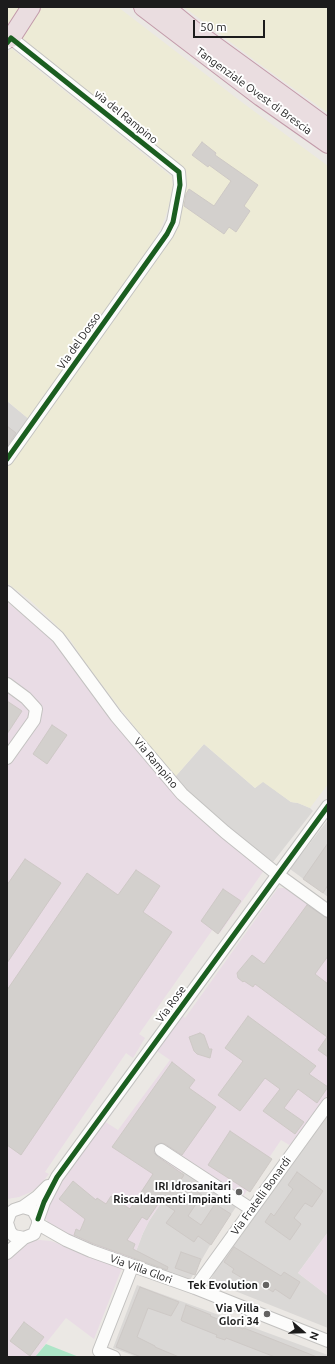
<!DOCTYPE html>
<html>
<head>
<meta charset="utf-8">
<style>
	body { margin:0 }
	#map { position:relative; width:335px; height:1364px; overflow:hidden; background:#ebe8e4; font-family:Ubuntu,sans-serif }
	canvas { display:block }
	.frame { position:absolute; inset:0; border:8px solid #1c1c1c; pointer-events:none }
	.north { position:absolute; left:283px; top:1312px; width:40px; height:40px; -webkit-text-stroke:3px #fff; paint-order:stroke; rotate:110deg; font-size:11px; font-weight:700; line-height:16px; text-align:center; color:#1c1c1c }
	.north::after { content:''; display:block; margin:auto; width:14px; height:18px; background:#1c1c1c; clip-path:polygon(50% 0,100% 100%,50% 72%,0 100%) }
	.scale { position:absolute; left:193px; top:20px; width:72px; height:18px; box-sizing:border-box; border:2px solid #1c1c1c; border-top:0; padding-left:5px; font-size:12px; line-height:14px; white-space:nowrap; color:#1c1c1c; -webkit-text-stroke:3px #fff; paint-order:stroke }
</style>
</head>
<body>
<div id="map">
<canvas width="335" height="1364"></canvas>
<div class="frame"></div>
<div class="north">N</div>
<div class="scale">50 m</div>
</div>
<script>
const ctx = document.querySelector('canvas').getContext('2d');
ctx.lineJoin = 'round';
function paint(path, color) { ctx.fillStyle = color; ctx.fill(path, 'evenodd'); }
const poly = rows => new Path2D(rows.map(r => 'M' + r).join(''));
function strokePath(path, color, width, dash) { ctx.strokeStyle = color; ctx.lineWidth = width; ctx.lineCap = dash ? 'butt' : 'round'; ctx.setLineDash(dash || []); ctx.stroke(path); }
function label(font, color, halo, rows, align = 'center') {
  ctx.font = font + ' Ubuntu,sans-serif'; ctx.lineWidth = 4; ctx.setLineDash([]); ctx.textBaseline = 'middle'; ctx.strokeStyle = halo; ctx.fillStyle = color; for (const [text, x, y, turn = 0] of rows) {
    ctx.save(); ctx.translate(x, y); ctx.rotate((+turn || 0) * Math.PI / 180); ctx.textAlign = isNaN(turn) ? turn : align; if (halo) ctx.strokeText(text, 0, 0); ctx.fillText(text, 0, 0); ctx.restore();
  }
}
const residential = poly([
	[7,401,30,420,7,452],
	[204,744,255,788,263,781,291,802,298,803,310,808,313,811,273,862,203,808,175,777],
	[327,821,328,822,328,897,290,869],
	[328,1112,328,1232,298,1273,328,1296,328,1328,210,1281,217,1267,238,1235,241,1236],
	[187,1164,242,1198,209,1247,190,1280,132,1262,143,1233,149,1221],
	[137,1285,328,1355,328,1357,137,1357,113,1348]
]);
const industrial = poly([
	[7,602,57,643,89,689,119,729,153,770,191,811,195,808,200,814,198,817,265,869,220,933,213,929,139,1034,145,1038,133,1058,126,1053,45,1172,49,1174,40,1185,31,1192,19,1197,7,1199],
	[278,888,285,888,328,918,328,1094,291,1146,281,1140,242,1198,187,1164,149,1221,143,1233,132,1262,72,1238,53,1226,48,1222,45,1217,47,1201,104,1121,118,1130,170,1060,157,1051,183,1016,185,1018],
	[328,1232,328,1296,298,1273],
	[40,1240,51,1241,122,1268,94,1339,66,1318,35,1357,7,1357,7,1259,16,1249,30,1241]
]);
const farmland = poly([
	[7,7,24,7,7,31],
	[40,7,118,7,239,100,328,166,328,784,310,808,298,803,291,802,263,782,255,788,204,744,175,777,121,710,84,661,71,641,55,624,31,601,7,583,7,465,93,348,174,235,176,227,184,174,18,38],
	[184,7,328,7,328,113,257,62],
	[11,48,172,177,173,186,168,209,162,226,142,262,30,420,7,401,7,54]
]);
const pitch = poly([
	[46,1344,79,1357,35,1357]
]);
const building = poly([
	[202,142,216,153,215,155,258,185,244,206,250,211,236,232,229,227,224,234,184,206,186,194,189,189,214,206,231,181,209,165,208,167,192,155,202,142],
	[7,426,16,433,7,446,7,426],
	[7,701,22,711,7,734,7,701],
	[52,725,67,735,47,764,33,754,52,725],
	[328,843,328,885,323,893,303,879,328,843],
	[25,859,61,883,7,963,7,885,25,859],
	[136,870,160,886,143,912,172,932,21,1155,7,1145,7,990,87,873,118,895,136,870],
	[223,889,241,901,218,934,201,921,223,889],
	[307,905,328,919,328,956,315,974,328,984,328,1057,318,1050,327,1037,255,984,253,987,244,981,243,982,238,978,237,973,252,955,264,964,307,905],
	[248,1016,316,1066,309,1074,328,1087,317,1103,298,1089,284,1108,304,1122,295,1134,263,1111,280,1089,265,1078,240,1111,218,1095,243,1061,225,1048,248,1016],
	[200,1033,204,1035,209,1049,212,1049,210,1058,197,1054,194,1051,189,1037,200,1033],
	[172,1062,195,1080,189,1088,216,1107,182,1155,165,1144,161,1143,155,1146,154,1153,157,1156,184,1175,180,1181,202,1195,188,1216,201,1225,215,1204,231,1214,211,1245,198,1236,194,1242,166,1223,175,1211,160,1201,147,1220,142,1217,127,1240,135,1244,133,1249,168,1267,167,1270,94,1244,74,1235,76,1229,80,1231,85,1219,59,1199,73,1181,96,1200,97,1198,106,1204,111,1196,130,1209,153,1174,112,1147,172,1062],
	[230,1131,272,1159,250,1192,208,1165,230,1131],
	[297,1172,323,1191,312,1207,305,1203,294,1218,301,1224,290,1240,265,1222,271,1213,274,1216,293,1189,288,1185,297,1172],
	[234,1247,281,1276,284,1272,300,1282,290,1299,275,1289,273,1292,256,1281,254,1285,232,1272,234,1269,224,1262,234,1247],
	[181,1252,201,1259,195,1275,175,1268,181,1252],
	[140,1287,179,1302,171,1316,148,1308,137,1337,155,1346,155,1347,179,1357,141,1357,116,1347,140,1287],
	[186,1305,211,1315,210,1316,243,1329,244,1328,317,1357,275,1357,226,1338,225,1340,216,1337,217,1335,182,1321,181,1320,186,1305],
	[24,1322,44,1337,30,1356,10,1341,24,1322]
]);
const minor = poly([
	[7,43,11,38,179,172,180,185,173,222,167,234,7,459],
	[7,592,58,637,116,716,182,794,225,832,277,874,328,911],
	[7,684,26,698,36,709,34,720,7,758],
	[161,1150,251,1209],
	[23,1207,37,1197,48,1186],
	[38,1219,44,1202,57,1177,328,806],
	[7,1222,10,1213,14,1210,23,1207,33,1210,38,1219,38,1224,34,1234,24,1238,14,1236,10,1232,7,1223],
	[38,1224,66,1240,91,1251,195,1288,328,1341],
	[7,1253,24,1238],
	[195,1288,328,1104],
	[114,1357,99,1351,132,1267]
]);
const highway = poly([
	[143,7,261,97,328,144],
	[165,7,192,29,328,128],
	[11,38,31,7]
]);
const cycleway = poly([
	[7,43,11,38,179,172,180,185,173,222,167,234,7,459],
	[38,1219,44,1202,57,1177,328,806]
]);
const markers = [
	[239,1192,4,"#646362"],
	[266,1285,4,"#646362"],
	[267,1314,4,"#646362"]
];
const streetNames = [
	["Tangenziale Ovest di Brescia",254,91,36],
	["via del Rampino",126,117,39],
	["Via del Dosso",79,341,-55],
	["Via Rampino",156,763,50],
	["Via Rose",171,1004,-54],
	["Via Fratelli Bonardi",261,1196,-54],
	["Via Villa Glori",141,1269,20]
];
const poiNames = [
	["IRI Idrosanitari",231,1186],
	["Riscaldamenti Impianti",231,1199],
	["Tek Evolution",258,1285],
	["Via Villa",259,1308],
	["Glori 34",259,1321]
];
paint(residential, '#dad8d6');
paint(industrial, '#e9dce5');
paint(farmland, '#edebd6');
paint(pitch, '#ade5c7');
paint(building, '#d3d0cd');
strokePath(building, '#cec9c6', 1);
strokePath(minor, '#c3c2c0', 14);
strokePath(highway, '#c29aa9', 20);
strokePath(minor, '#fcfcfb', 12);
strokePath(highway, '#eadde0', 18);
strokePath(cycleway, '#1b5e20', 5);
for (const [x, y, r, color] of markers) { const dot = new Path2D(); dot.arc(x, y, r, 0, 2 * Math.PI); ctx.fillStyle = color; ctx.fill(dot); strokePath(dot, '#fff', 1.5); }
label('11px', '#1c1c1c', '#fff', streetNames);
label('bold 11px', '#1c1c1c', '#fff', poiNames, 'right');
</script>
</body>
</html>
